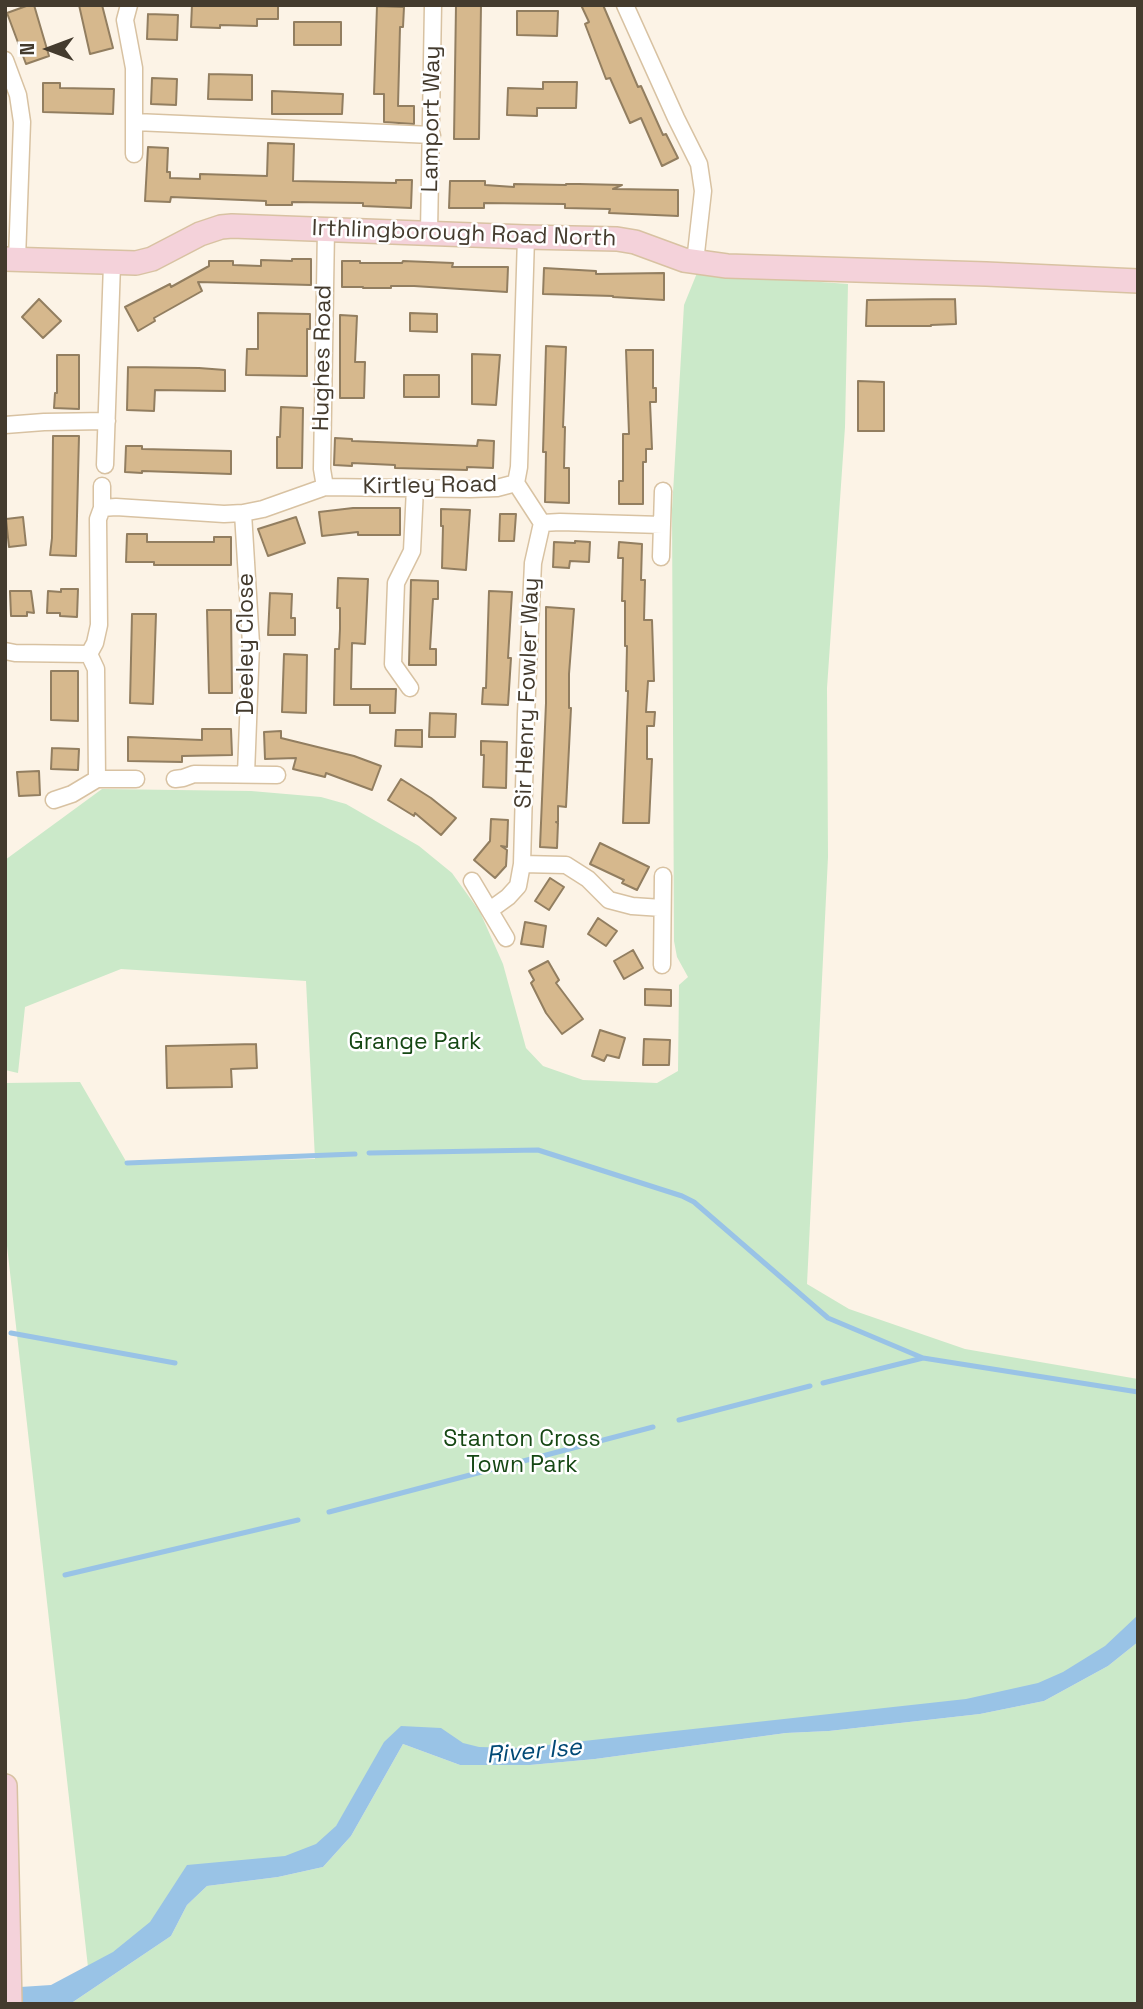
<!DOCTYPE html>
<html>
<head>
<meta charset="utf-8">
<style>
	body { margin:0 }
	#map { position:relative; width:1143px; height:2009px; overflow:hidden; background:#fcf3e6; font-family:"Space Grotesk",sans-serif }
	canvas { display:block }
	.frame { position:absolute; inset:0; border:7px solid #443b2e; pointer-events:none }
	.north { position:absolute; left:14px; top:14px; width:70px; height:70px; -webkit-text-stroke:5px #fff; paint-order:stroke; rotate:270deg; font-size:19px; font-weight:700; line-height:28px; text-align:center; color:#443b2e }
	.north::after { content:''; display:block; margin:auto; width:24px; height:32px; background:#443b2e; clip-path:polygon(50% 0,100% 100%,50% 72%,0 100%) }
</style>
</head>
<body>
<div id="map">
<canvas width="1143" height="2009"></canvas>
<div class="frame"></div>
<div class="north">N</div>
</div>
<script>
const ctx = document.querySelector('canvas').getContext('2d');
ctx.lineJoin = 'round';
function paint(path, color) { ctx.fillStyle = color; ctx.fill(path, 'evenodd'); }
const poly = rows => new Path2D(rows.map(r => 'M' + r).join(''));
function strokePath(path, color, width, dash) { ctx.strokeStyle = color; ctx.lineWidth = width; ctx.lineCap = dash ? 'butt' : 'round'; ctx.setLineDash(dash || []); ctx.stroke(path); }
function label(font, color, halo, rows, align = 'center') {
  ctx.font = font + ' "Space Grotesk",sans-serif'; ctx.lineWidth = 5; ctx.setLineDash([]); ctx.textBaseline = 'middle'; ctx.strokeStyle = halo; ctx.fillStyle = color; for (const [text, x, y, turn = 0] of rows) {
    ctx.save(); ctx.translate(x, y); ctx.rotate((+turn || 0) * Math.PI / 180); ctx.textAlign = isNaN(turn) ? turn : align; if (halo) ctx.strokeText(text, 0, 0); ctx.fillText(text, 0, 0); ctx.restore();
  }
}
const green = poly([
	[697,273,848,284,845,427,827,688,828,857,807,1284,849,1309,965,1349,1138,1379,1138,1632,1119,1650,977,1711,468,1759,394,1735,316,1858,197,1875,150,1936,89,1976,5,1228,5,1083,80,1082,127,1163,315,1159,306,981,121,969,25,1007,18,1073,5,1070,5,860,102,789,251,791,321,797,346,804,419,846,452,873,480,912,503,964,526,1048,543,1066,583,1080,657,1083,678,1071,679,985,688,977,677,957,674,941,672,510,684,305],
	[1138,1642,1138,2004,70,2004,171,1936,187,1905,207,1886,278,1877,323,1867,351,1836,403,1744,460,1765,530,1765,595,1759,786,1733,829,1731,980,1714,1044,1701,1108,1666]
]);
const water = poly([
	[1138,1615,1138,1642,1108,1666,1044,1701,980,1714,829,1731,786,1733,595,1759,530,1765,460,1765,403,1744,351,1836,323,1867,278,1877,207,1886,187,1905,171,1936,70,2004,5,2004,5,1988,51,1985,113,1952,150,1922,187,1865,285,1856,316,1844,336,1826,384,1742,401,1726,441,1728,463,1743,479,1747,520,1748,966,1699,1038,1683,1063,1672,1105,1646]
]);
const stream = poly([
	[369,1153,538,1150,682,1196,694,1202,828,1318,923,1358],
	[127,1163,355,1154],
	[11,1333,175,1363],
	[823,1383,923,1358,1138,1392],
	[679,1420,810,1386],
	[329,1512,653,1427],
	[65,1575,298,1520]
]);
const building = poly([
	[29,5,34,5,49,56,26,64,7,13,29,5],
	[79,5,102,5,113,48,90,54,79,5],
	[192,5,278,5,278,19,257,19,257,26,220,25,220,28,191,27,192,5],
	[456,5,481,5,479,139,454,139,456,5],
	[581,5,603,5,638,87,641,86,663,135,666,134,678,158,662,166,641,118,630,123,610,78,606,79,585,24,589,22,581,5],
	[377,6,404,7,403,27,400,27,398,106,414,106,414,124,384,122,384,94,374,94,377,6],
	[517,11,558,11,557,36,517,35,517,11],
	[148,14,178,15,177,40,147,39,148,14],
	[294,22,341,22,341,45,294,45,294,22],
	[209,74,252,75,252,100,208,99,209,74],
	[152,78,177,79,176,105,151,104,152,78],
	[543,82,577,82,576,108,537,108,537,116,507,115,508,88,543,89,543,82],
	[43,83,60,83,60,88,114,89,113,114,43,112,43,83],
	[272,91,343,94,342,114,272,114,272,91],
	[268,143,294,144,293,181,396,183,396,180,412,180,411,208,363,206,363,203,292,202,292,205,266,205,266,201,171,197,170,202,145,201,148,147,168,148,167,172,170,172,170,178,200,179,200,174,267,176,268,143],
	[450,181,485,181,485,185,514,187,514,184,566,185,566,184,579,184,622,185,613,189,678,190,678,216,609,213,610,209,565,208,565,204,484,203,484,208,449,208,450,181],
	[292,259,311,259,311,285,198,282,202,291,154,318,155,321,138,331,125,307,170,284,171,287,209,266,209,261,233,261,233,265,261,266,261,260,292,261,292,259],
	[342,261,360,261,360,263,402,263,403,261,453,263,452,267,508,267,507,292,414,286,391,286,391,288,363,288,363,287,342,287,342,261],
	[544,268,596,271,596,274,664,273,664,300,613,297,613,296,543,294,544,268],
	[39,299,61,321,43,338,22,317,39,299],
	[955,299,956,324,931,325,931,326,866,326,867,300,955,299],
	[258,313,310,314,310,329,307,329,307,376,246,375,247,349,258,349,258,313],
	[410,313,437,314,437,332,410,331,410,313],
	[340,315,357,316,355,362,365,362,364,398,340,398,340,315],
	[546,346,566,347,563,427,565,427,564,468,569,468,569,503,545,502,546,452,543,452,546,346],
	[626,350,653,350,653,388,656,388,656,402,650,402,652,449,646,449,646,462,643,462,643,504,619,504,619,481,623,481,623,434,629,434,626,350],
	[472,354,500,355,496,405,472,404,472,354],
	[57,355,79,355,79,409,54,408,55,393,57,393,57,355],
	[128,367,199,368,225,370,225,391,155,390,154,411,127,410,128,367],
	[404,375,439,375,439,397,404,397,404,375],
	[858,381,884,382,884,431,858,431,858,381],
	[281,407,303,408,302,468,277,468,277,437,280,437,281,407],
	[53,436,79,436,76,556,50,555,52,538,53,436],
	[335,438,352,439,352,441,477,446,478,440,494,441,493,468,467,467,467,470,395,468,395,465,352,463,352,466,334,465,335,438],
	[126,446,142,446,142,449,231,451,231,474,142,471,142,473,125,472,126,446],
	[353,508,400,508,400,535,358,535,358,532,322,536,319,512,353,508],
	[441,509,470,510,466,570,442,568,443,526,441,526,441,509],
	[500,514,516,514,514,541,499,541,500,514],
	[23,517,26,545,9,547,6,519,23,517],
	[296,517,305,543,268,556,258,529,296,517],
	[127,534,147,534,147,542,214,542,214,537,231,537,231,565,154,565,154,562,126,562,127,534],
	[575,541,590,542,589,562,570,561,569,568,553,567,554,542,575,543,575,541],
	[619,542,642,544,641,580,645,580,644,620,652,620,654,681,648,681,646,712,655,712,654,726,647,726,647,759,652,759,649,823,623,823,628,691,626,691,627,646,625,646,625,601,622,601,623,558,618,558,619,542],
	[338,578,368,579,365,644,352,643,351,689,396,689,395,713,370,713,370,705,334,705,335,649,339,649,340,629,340,608,337,608,338,578],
	[411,580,438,581,438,599,433,599,430,649,436,649,436,665,409,665,411,580],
	[61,589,78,589,77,617,60,616,60,613,47,613,48,591,61,592,61,589],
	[10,591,31,591,34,613,27,612,27,616,11,616,10,591],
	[489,591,512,592,508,658,511,658,508,705,482,704,483,688,486,688,489,591],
	[270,593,292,594,291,618,295,618,295,635,268,635,270,593],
	[546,607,574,609,569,674,569,708,571,708,566,807,558,806,558,822,556,822,558,823,557,848,540,847,546,703,546,607],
	[207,610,231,610,232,693,209,693,207,610],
	[132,614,156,614,153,704,130,703,132,614],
	[284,654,307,655,306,713,282,712,284,654],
	[51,671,78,671,78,721,51,720,51,671],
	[430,713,456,714,455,737,429,737,430,713],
	[202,729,231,729,232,755,182,756,182,762,128,761,128,737,202,740,202,729],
	[396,730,422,730,422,747,395,746,396,730],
	[281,731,281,738,354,756,381,766,372,790,326,773,325,777,293,769,296,758,265,759,264,732,281,731],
	[481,741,507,742,506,788,483,787,484,755,481,755,481,741],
	[52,748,79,749,78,770,51,769,52,748],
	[39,771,40,795,19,796,17,772,39,771],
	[401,779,431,798,456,818,441,835,415,813,414,816,388,800,401,779],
	[491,819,508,820,507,847,501,846,507,850,506,866,495,878,474,860,490,841,491,819],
	[600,843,649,867,637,890,622,883,624,880,590,864,600,843],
	[550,878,564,887,549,910,535,901,550,878],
	[598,918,617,931,606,946,588,934,598,918],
	[525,922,546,926,543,947,521,944,525,922],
	[633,950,643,968,624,979,614,961,633,950],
	[548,961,559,980,556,983,583,1019,562,1034,546,1013,531,983,534,980,529,971,548,961],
	[645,989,671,990,671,1006,645,1005,645,989],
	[600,1030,625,1038,619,1058,607,1055,604,1061,592,1056,600,1030],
	[644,1039,670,1040,669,1065,643,1065,644,1039],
	[256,1044,257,1068,231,1069,232,1087,167,1088,166,1046,256,1044]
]);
const street = poly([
	[129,5,125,20,134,68,134,154],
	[625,5,676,118,699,164,703,191,695,262],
	[5,60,18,95,22,122,17,259],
	[135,122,432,135],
	[429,232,433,5],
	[5,425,44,422,107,421],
	[105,465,112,264],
	[516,483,519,467,526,237],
	[516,483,542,523],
	[325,487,322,469,326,229],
	[102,508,116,507,224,514,243,513,263,509,325,487,470,489,497,488,516,483],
	[243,513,251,644,246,774],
	[542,523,560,522,662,525],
	[661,557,663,491],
	[5,651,15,653,89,654],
	[89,654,95,643,99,625,98,519,102,508,102,486],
	[89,654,96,669,97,779],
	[410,688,393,664,396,583,412,551,415,488],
	[175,779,183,778,194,774,277,775],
	[54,800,72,794,97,779,136,779],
	[522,864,566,865,588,879,609,900,632,906,662,908],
	[472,881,506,938],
	[490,910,508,897,518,886,522,864,526,714,533,563,542,523],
	[662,965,663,876]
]);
const secondary = poly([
	[5,259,136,263,152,259,200,234,221,227,232,226,526,237,617,239,635,242,684,260,727,266,986,274,1138,281],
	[5,1786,10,2004]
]);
const streetNames = [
	["Lamport Way",432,119,-89],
	["Irthlingborough Road North",464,234,2],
	["Hughes Road",323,358,-89],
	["Kirtley Road",430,486,-1],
	["Deeley Close",247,644,-90],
	["Sir Henry Fowler Way",528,693,-88]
];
const parkNames = [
	["Grange Park",415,1043],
	["Stanton Cross",522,1440],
	["Town Park",522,1466]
];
const waterNames = [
	["River Ise",534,1752,-5]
];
paint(green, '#cbe9c9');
paint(water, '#99c3e6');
strokePath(stream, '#99c3e6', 5);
paint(building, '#d6b88d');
strokePath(building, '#927e60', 2);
strokePath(street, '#d8c2a2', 19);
strokePath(secondary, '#d8c2a2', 26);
strokePath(street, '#fff', 16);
strokePath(secondary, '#f4d2da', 23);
label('23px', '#443b2e', '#fff', streetNames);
label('23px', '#154713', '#fff', parkNames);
label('italic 24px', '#014975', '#fff', waterNames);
</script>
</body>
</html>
